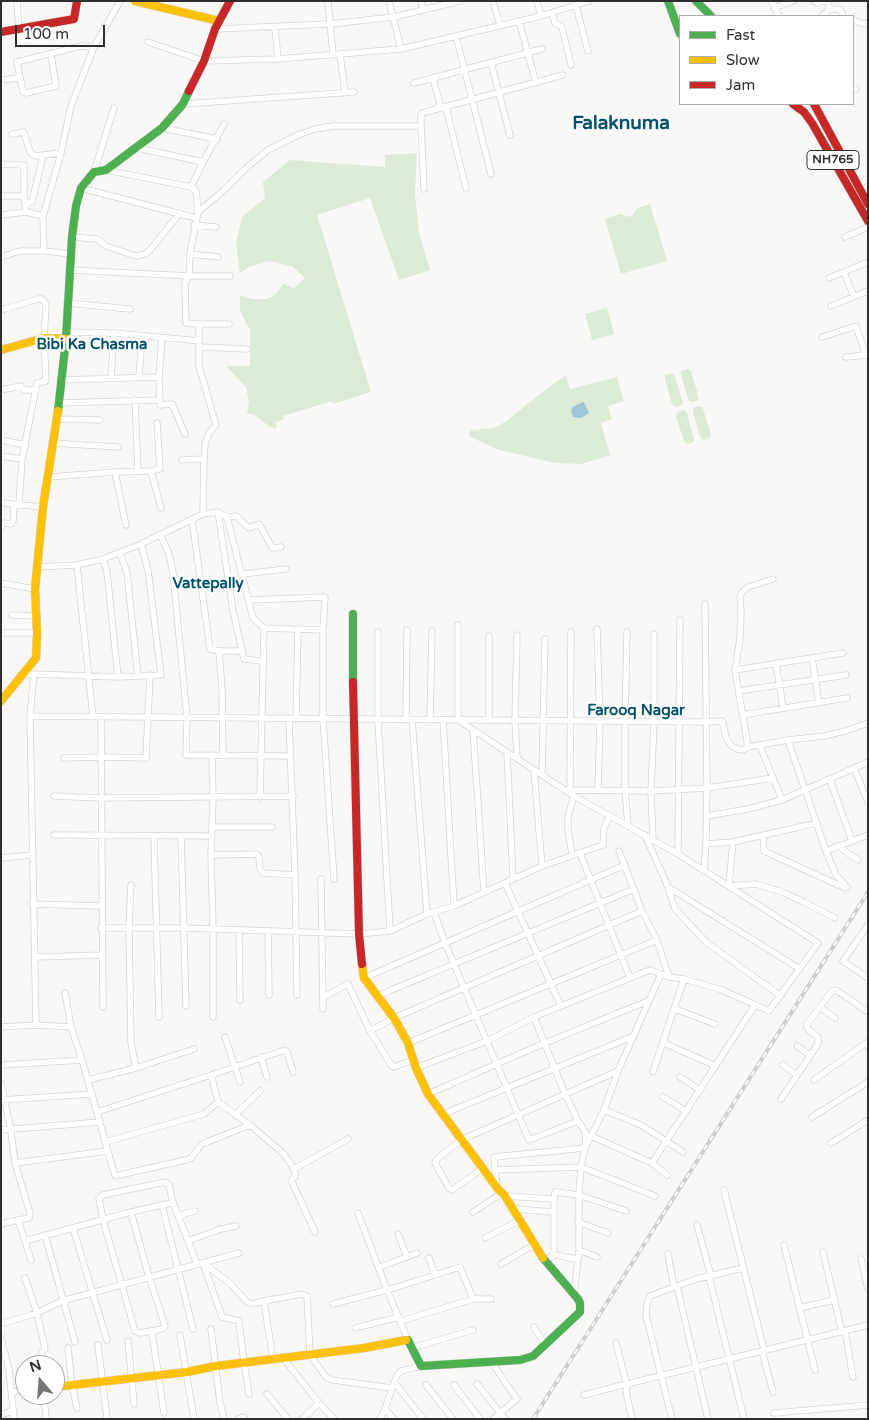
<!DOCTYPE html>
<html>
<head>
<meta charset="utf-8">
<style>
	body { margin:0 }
	#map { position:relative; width:869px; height:1420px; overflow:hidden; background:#faf8f7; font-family:"Varela Round",sans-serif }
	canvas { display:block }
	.frame { position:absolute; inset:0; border:2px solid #302e2e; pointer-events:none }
	.legend { position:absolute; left:679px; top:15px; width:175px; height:90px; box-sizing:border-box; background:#fff; border:1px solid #acabab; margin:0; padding:6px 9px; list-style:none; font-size:15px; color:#302e2e }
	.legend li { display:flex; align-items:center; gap:10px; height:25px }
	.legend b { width:25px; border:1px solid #acabab }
	.north { position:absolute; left:15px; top:1355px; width:50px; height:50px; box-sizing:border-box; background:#fff; border:1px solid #acabab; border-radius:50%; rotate:342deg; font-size:14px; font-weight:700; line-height:20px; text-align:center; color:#302e2e }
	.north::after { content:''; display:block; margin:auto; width:18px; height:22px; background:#777574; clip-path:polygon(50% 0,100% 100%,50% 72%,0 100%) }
	.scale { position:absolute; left:15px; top:25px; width:90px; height:22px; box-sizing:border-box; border:2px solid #302e2e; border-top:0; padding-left:6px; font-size:15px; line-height:18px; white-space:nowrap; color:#302e2e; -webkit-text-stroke:4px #fff; paint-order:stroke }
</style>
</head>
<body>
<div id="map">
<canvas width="869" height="1420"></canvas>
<div class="frame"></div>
<ul class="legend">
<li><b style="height:6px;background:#4caf50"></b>Fast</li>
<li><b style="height:6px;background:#ffc107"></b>Slow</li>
<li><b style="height:6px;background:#c62828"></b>Jam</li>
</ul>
<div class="north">N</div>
<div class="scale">100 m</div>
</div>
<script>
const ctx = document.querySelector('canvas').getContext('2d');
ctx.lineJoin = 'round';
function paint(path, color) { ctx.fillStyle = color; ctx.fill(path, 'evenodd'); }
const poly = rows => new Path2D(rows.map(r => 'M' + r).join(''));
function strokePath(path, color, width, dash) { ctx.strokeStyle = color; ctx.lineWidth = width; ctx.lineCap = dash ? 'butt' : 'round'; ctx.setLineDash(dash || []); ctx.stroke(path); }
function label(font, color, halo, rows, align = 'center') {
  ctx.font = font + ' "Varela Round",sans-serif'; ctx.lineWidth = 5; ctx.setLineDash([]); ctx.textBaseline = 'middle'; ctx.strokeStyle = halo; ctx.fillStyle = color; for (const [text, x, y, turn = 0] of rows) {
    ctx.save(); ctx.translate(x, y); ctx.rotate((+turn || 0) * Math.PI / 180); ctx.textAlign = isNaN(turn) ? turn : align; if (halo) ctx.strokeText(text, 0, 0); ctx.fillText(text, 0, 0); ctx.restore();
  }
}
const green = poly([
	[417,153,415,195,419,233,430,270,399,280,370,198,317,215,371,392,333,404,332,401,283,416,284,419,275,422,277,428,270,427,256,416,247,413,249,402,246,387,226,366,250,366,250,330,240,311,240,295,252,299,267,299,275,295,283,284,294,288,305,278,293,267,269,261,251,266,240,273,236,243,242,217,265,198,263,182,290,160,385,167,385,155],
	[650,204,667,261,621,274,605,219,620,214,629,217,633,215,637,208],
	[607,308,614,334,592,340,585,314],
	[688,369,691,371,699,398,697,401,691,402,688,399,681,375,681,371],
	[672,373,675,376,683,402,681,406,675,407,672,404,665,380,665,375],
	[566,375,570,389,617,377,624,401,608,406,612,419,601,423,610,455,582,464,555,463,499,450,471,437,469,435,471,430,494,428,505,422,550,386],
	[700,406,703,409,711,435,709,439,703,440,700,437,693,413,693,408],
	[684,410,687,413,694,440,692,443,687,444,684,441,676,417,677,412]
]);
const water = poly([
	[584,402,589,413,581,418,573,417,571,411,573,407,578,404]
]);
const street = poly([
	[17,1,19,29],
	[328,1,333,55],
	[389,1,401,49],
	[421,1,423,10],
	[493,1,500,25],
	[537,1,541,16],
	[772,1,779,16],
	[814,1,817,3,825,1],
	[827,1,830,9,840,9,843,16],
	[576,6,588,51],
	[774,8,793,1],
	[552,13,555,23,562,27,571,65],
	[822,16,830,9],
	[853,20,864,24,868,23],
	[519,21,536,83],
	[275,27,278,59],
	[215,29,330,24,394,17,460,1],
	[456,36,491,174],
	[148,42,204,61,278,59,401,49,541,16,589,1],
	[340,54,345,93],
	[51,55,56,86,26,93,23,92,17,62,81,46,94,47],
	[491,63,510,135],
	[433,78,441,108],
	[1,80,19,78],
	[414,83,542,49],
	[853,90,856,89],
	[183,104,354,92],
	[446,107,466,188],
	[421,126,424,189],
	[162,128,217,139],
	[12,134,24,132,30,152,35,156,61,153,71,106,94,47,120,1],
	[137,148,203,162],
	[1,164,24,165,24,196,26,212],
	[106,170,191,187,203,162,224,124],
	[94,172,114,108],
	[857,185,868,179],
	[191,187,196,191,198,212],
	[81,188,196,218],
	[1,196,24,196],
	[25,204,32,202,43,156],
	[1,215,26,212,43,216,44,251],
	[43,216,61,153],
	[194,225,216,227],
	[72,237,97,239,106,246,136,256,145,254,150,250,180,213],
	[845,237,868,227],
	[190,254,218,257],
	[1,257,20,251,44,251,71,254],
	[70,270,189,276,230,276],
	[844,272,854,297],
	[829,278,868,262],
	[67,303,130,309],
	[831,306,868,291],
	[1,310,38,299,42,299,46,304,44,338,46,381,37,383,22,459,19,505],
	[199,324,229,324],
	[66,332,114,333,200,341],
	[822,337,856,326,866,355],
	[162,338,159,377,160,405,172,404,185,434],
	[200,347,247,349],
	[846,357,868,355],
	[139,377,142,336],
	[111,378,114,333],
	[61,380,159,377],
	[1,390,21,386,24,390,36,390],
	[135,400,138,471],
	[59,403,160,400],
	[57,419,100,420],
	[1,440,26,445],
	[53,443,118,447],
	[1,456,22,459],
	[182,460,204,459],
	[151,471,161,508],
	[115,472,126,525],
	[49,477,115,472,151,471,160,469,157,423],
	[1,503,43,507],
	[218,512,233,611,244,659,262,661],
	[203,514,218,512,227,517,253,618,264,628,260,797],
	[227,517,236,516,249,528,259,524,272,547,274,548,281,547],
	[192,519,210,649,219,651,222,689,223,755],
	[1,527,4,523,11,524,13,521,14,505],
	[160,534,169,554,173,573,187,718,186,755,291,756],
	[120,553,127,573,138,676],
	[103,559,107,572,118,677],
	[77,565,93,717],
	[37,567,77,565,103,559,141,544,203,514,204,459,205,444,209,433,216,425,199,366,199,324,186,323,185,283,189,276,190,254,198,212,223,191,245,169,268,150,298,135,315,129,333,126,421,126,421,114,422,113,563,75],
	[242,574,286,569],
	[1,583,35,589],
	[249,600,325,597,323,630,323,719,334,879],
	[12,615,37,616],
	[264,628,323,630],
	[597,629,600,722,598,790],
	[378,632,378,720,390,931],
	[627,632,625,722,625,790,628,825],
	[1,633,37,633],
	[489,636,489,721],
	[219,651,242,651],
	[812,658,819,703],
	[776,663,783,708],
	[735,670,843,653],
	[34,674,30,716,36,1025],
	[24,675,34,674,118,677,161,675,148,570,141,544],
	[739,691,846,675],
	[742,715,847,698],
	[30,716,706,722,722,721,727,740,732,746,737,749,743,750,748,747,788,740,824,736,845,731,868,723],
	[101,717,103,1007],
	[289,719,295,875,297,995],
	[296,719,298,630],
	[406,720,407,630],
	[412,720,427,914],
	[430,720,432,631],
	[443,720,454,906],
	[473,730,484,892],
	[760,746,782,800],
	[748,747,735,670,740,638,741,613,740,597,742,592,748,587,773,579],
	[507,752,513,878],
	[212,756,213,797,211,855,213,929,213,1017],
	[64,758,101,757,146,758,150,675],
	[517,758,515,721,517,635],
	[854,768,868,802],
	[534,770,542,866],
	[542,775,545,639],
	[830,780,852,841],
	[570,790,651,791,707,788,773,778],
	[569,791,570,790,571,632],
	[54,796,101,798,293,796],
	[706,816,748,809,782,800,868,762],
	[212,827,272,827],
	[54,835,212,836],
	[645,835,668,887,800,969],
	[154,836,159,1017],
	[181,836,186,1006],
	[763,836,764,851,845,888,847,887,836,875,826,851,788,740],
	[653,839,651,791,654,722,654,634],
	[733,842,729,886,756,884,782,892,804,902,835,918],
	[706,844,733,842,817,823],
	[838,846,858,860],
	[619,851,642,911,657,940,669,977],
	[826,851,868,835],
	[580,853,630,978],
	[678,854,680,619],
	[211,855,257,854,259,857,260,869,263,873,295,875],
	[572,855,568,829,568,816,574,796],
	[1,858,32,855],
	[704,871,706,844,707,788,705,604],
	[321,879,323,1009],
	[505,883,561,1006],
	[131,885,129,929,131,1042,136,1068],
	[668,887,675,909,707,943,781,996],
	[32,904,101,906],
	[434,912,445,943,529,1140,578,1121],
	[868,925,843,961,868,978],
	[101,928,185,928,359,934,390,931,427,914,454,906,542,866,603,845,604,828,609,817],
	[239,930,240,1000],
	[268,931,269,995],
	[35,957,103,955],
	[364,978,625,865],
	[65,993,71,1027,82,1060,115,1176,190,1159,202,1144,250,1125,284,1154,291,1164,295,1173,295,1177,292,1179,292,1182,315,1232],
	[377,996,634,889],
	[324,997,348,984,370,1031,392,1066,394,1067,413,1060],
	[820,1007,835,1018],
	[675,1009,715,1024],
	[1,1027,36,1025,71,1027],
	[370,1031,394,1018,642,911],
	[225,1037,240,1082],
	[408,1043,657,940],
	[664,1043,716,1066],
	[797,1046,810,1055],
	[261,1057,267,1077],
	[1,1065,82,1060],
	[783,1065,797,1075],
	[416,1068,487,1041,534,1017,650,970,669,977,684,979,722,990,769,1011,818,943,678,854,574,796,458,720,458,625],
	[653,1072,684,979],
	[211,1075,285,1050,287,1052,293,1072],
	[680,1077,700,1090],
	[88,1080,136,1068,194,1049],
	[814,1080,866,1043,868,1046],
	[1,1083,11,1131,15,1163,30,1213,29,1218,18,1220],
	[428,1094,545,1043,648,1001],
	[663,1097,686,1111],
	[781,1099,818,1044,818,1037,809,1030,807,1027,807,1024,832,991,836,990,868,1012],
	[1,1100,92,1094],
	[604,1110,641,1125,683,1152],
	[97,1112,211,1075,218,1102,250,1125],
	[443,1114,634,1036],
	[235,1115,260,1091],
	[812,1117,868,1082],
	[1,1130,100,1122],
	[591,1136,652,1163,667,1175],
	[105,1142,204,1114,218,1102],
	[831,1143,868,1120],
	[15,1163,108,1151],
	[652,1163,755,1005],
	[483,1168,452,1190,449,1188,435,1163,437,1159,461,1140,618,1071],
	[294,1169,348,1139],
	[495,1170,581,1167,655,1196],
	[497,1187,494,1157,585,1148,586,1133,578,1121,565,1094,534,1017],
	[724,1190,764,1350],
	[505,1196,554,1199],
	[162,1205,193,1329],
	[514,1209,554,1212],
	[131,1212,149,1277,165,1326,162,1329,140,1333,135,1331,103,1220,99,1199,103,1195,165,1182,169,1185,173,1203],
	[473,1212,502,1193],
	[358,1213,387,1290,408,1340],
	[178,1216,195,1211],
	[578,1222,608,1233],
	[1,1224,18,1220,31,1260],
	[697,1225,711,1276],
	[73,1228,107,1340],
	[398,1234,407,1257],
	[45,1235,75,1342],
	[485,1238,520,1220],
	[25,1241,131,1212,171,1203,174,1205,197,1264],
	[188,1241,221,1229,236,1226],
	[784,1245,815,1370],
	[579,1250,597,1257],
	[823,1252,842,1332],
	[668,1254,674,1287],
	[554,1255,554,1199,555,1192,579,1195,626,1211],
	[429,1258,435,1275],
	[861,1259,868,1289],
	[545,1260,554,1255,577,1259],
	[203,1263,222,1317,239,1321,244,1363,249,1394],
	[203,1263,231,1284,247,1302,252,1304,264,1301,273,1359],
	[501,1264,535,1244],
	[380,1267,417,1253],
	[709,1276,744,1419],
	[25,1278,37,1313,45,1349],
	[677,1286,708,1419],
	[574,1294,579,1250,579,1195,581,1167,585,1148,604,1110,618,1071,661,974],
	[473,1299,491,1299],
	[264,1301,302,1294,307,1296,310,1355,326,1377,333,1380,392,1388,397,1375,401,1371,421,1366],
	[333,1304,394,1288,460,1267,473,1299,401,1321],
	[799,1308,834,1300],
	[1,1324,37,1313,62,1301,239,1253],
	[534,1327,545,1345],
	[355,1328,399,1317],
	[211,1329,220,1403,224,1419],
	[845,1331,853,1377],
	[152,1332,164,1413],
	[180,1335,194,1419],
	[1,1338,9,1370,14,1419],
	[128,1341,134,1404],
	[616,1343,627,1386],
	[98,1345,107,1418],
	[68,1348,72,1385,77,1408],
	[412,1348,473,1330],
	[762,1351,773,1392],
	[42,1352,42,1365],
	[284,1359,319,1403,334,1419],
	[491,1362,517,1399,493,1419],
	[395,1383,423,1419],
	[477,1384,505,1419],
	[426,1385,453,1419],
	[454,1385,480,1419],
	[12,1392,25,1391],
	[267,1394,288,1419],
	[44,1395,46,1419],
	[584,1395,626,1384],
	[385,1409,394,1419],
	[774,1413,868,1405],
	[1,1415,14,1410],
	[238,1419,243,1417,245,1419],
	[302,1419,319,1403],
	[380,1419,385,1409,392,1388],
	[632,1419,626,1392,627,1386,631,1383,868,1325],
	[672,1419,646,1315,647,1305,650,1296,696,1279,743,1268]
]);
const fast = poly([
	[668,1,680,34],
	[696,1,711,16],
	[58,411,66,339,72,237,76,206,81,188,94,172,106,170,162,128,183,104,189,91],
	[353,614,353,682],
	[406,1340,408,1340,421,1366,520,1360,533,1356,580,1312,580,1303,578,1299,543,1258]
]);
const slow = poly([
	[135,1,219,21],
	[1,350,44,338,66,339],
	[1,701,36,658,37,633,35,589,43,507,58,411],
	[362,964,364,978,394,1018,408,1043,416,1068,428,1094,498,1189,505,1196,543,1258],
	[55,1387,187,1372,216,1366,364,1348,406,1340]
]);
const jam = poly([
	[1,32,74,19,77,1],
	[189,91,204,61,215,29,230,1],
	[793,104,804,112,812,123,868,221],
	[814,104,868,204],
	[353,682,359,934,362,964]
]);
const rail = poly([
	[533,1419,868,892]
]);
const shields = [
	[833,160,52]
];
const shieldNames = [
	["NH765",833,160]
];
const neighbourhoodNames = [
	["Bibi Ka Chasma",92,345],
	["Vattepally",208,584],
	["Farooq Nagar",636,711]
];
const districtNames = [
	["Falaknuma",621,124]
];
paint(green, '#dcebd5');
paint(water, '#9fc5d8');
strokePath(street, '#d6d5d4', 7);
strokePath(fast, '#d6d5d4', 9);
strokePath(slow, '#d6d5d4', 9);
strokePath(jam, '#d6d5d4', 9);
strokePath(street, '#fefefe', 5.5);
strokePath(fast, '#4caf50', 8);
strokePath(slow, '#ffc107', 8);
strokePath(jam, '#c62828', 8);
strokePath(rail, '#cfcecd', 4);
strokePath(rail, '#fff', 2, [5.5]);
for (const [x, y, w] of shields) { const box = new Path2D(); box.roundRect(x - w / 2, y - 9.5, w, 19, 4); ctx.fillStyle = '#fff'; ctx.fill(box); strokePath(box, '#302e2e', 1); }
label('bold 12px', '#302e2e', null, shieldNames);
label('bold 15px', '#00506a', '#fff', neighbourhoodNames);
label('bold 19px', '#00506a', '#fff', districtNames);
</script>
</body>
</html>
